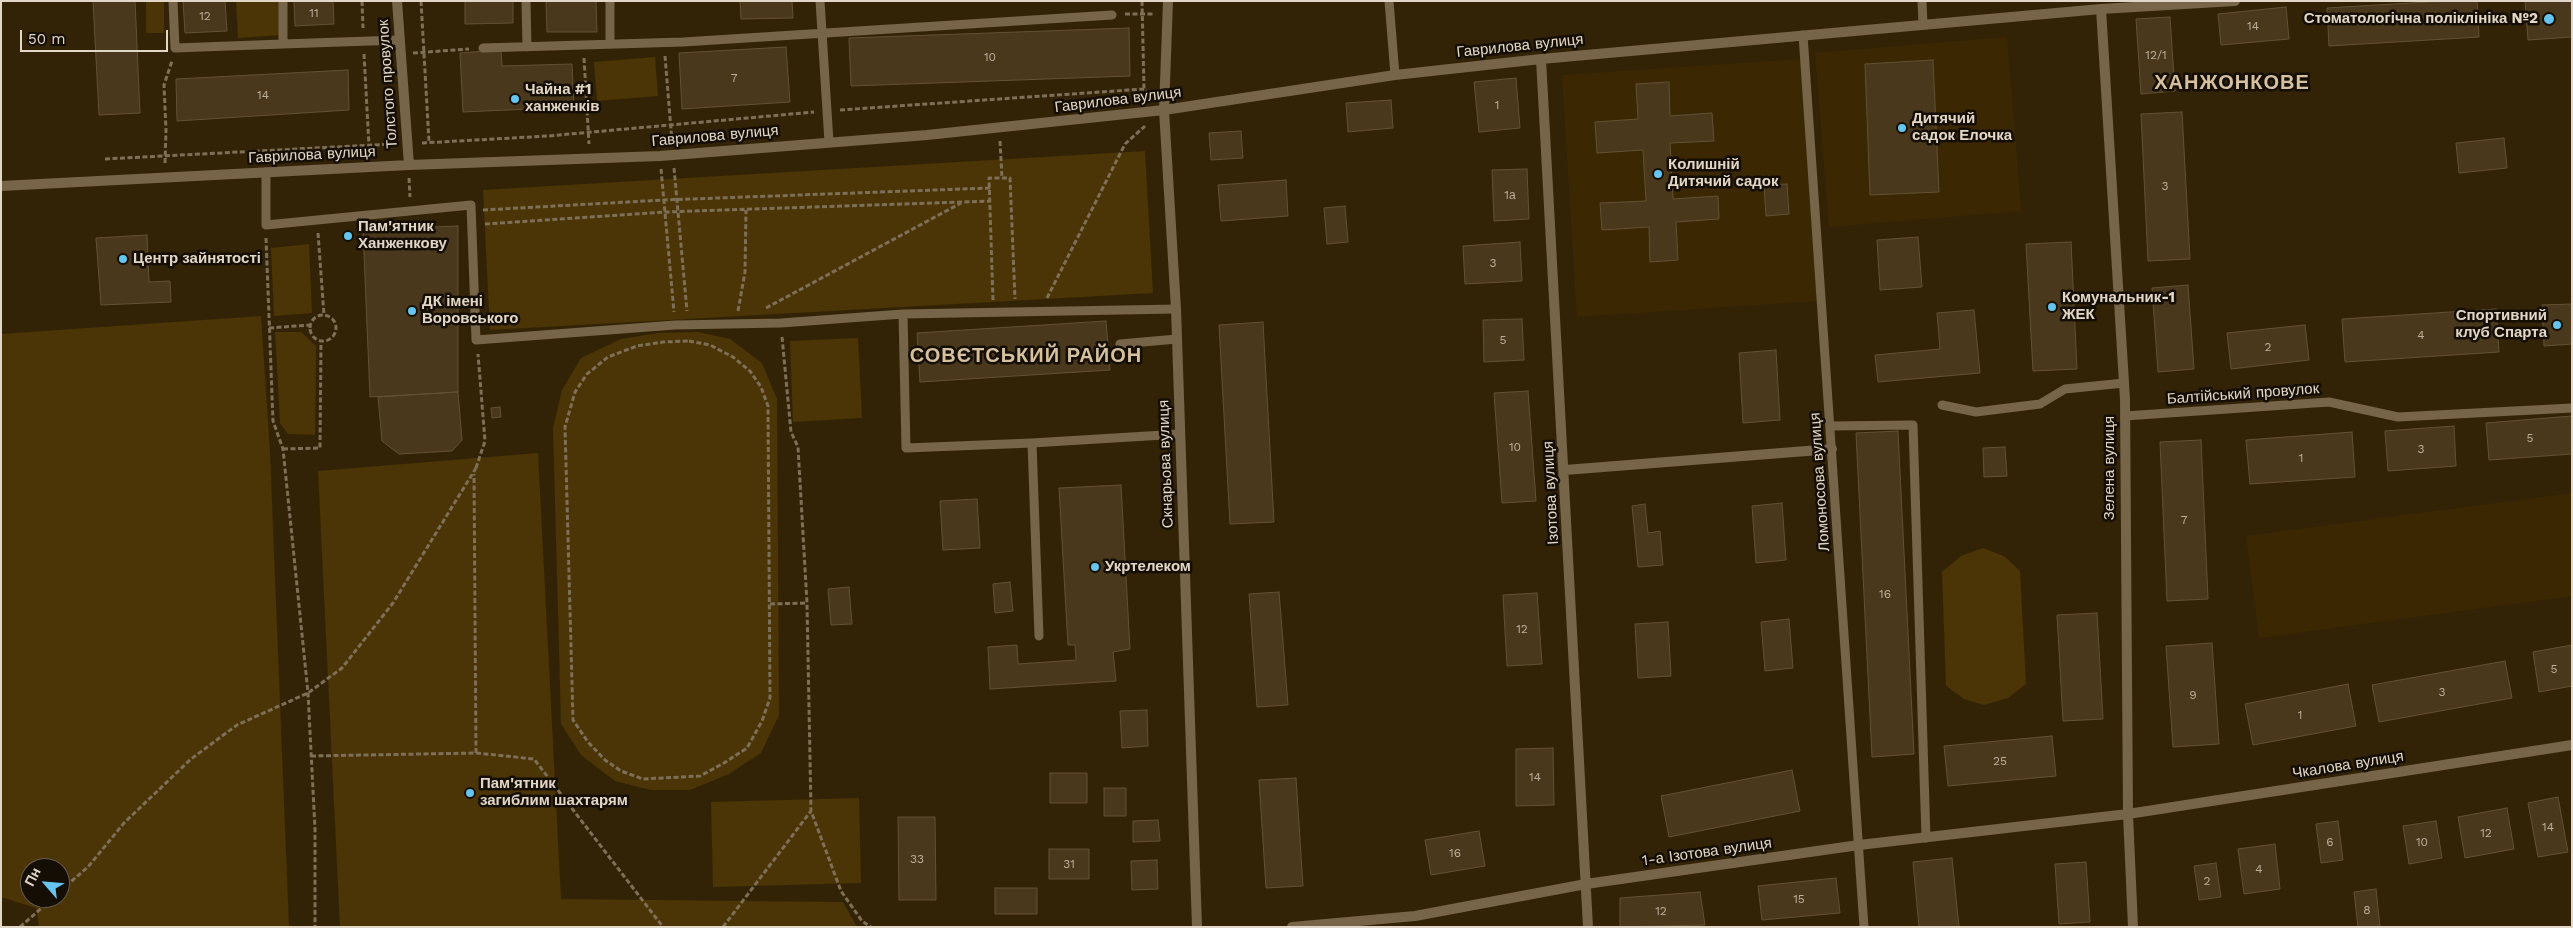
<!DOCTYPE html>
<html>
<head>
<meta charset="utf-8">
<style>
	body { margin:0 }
	#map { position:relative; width:2573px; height:928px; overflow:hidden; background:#332306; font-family:"Work Sans",sans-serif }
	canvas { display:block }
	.frame { position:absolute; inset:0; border:2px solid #e2d7c7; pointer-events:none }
	.north { position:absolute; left:20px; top:858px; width:50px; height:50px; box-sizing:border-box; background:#150e04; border:1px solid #675e52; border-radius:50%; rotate:297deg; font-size:14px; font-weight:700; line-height:20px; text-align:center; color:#e2d7c7 }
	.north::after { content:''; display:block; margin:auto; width:18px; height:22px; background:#65c5ee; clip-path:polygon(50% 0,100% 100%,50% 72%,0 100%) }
	.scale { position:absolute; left:20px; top:30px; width:148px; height:22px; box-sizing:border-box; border:2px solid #e2d7c7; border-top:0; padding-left:6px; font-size:15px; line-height:18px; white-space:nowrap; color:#e2d7c7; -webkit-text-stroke:4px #150e04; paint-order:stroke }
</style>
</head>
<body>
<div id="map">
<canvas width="2573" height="928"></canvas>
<div class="frame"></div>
<div class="north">Пн</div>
<div class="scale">50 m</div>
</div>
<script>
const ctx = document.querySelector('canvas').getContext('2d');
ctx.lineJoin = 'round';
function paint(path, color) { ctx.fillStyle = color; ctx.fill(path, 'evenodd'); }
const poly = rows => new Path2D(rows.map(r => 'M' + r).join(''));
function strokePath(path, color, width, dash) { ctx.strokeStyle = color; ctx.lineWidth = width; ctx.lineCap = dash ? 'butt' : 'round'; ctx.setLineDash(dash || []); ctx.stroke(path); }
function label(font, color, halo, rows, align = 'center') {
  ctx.font = font + ' "Work Sans",sans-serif'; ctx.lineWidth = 5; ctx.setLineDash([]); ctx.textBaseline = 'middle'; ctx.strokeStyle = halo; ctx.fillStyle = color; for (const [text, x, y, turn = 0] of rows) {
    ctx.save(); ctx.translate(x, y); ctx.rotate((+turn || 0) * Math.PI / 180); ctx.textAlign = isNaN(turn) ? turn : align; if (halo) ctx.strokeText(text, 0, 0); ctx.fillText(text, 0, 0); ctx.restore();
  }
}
const built = poly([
	[2007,37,2021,211,1829,227,1815,53],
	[1801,59,1817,301,1577,317,1562,75],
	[2572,493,2572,596,2259,638,2246,536]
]);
const green = poly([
	[146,1,164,1,164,33,146,33],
	[236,1,280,1,282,35,238,38],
	[655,57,658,96,597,101,594,62],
	[1145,151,1153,293,490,330,483,190],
	[309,244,312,313,274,316,271,248],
	[261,316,270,452,289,927,39,927,36,908,1,897,1,334],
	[30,868,60,868,60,898,30,898],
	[275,332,301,332,316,346,315,435,288,434,280,423],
	[698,332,730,339,762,363,777,399,779,715,761,753,729,774,690,790,651,790,615,781,581,755,561,724,553,428,562,390,581,358,621,339,658,333],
	[858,338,862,418,793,422,790,341],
	[538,453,561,899,843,902,857,927,340,927,318,471],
	[1983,548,2004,556,2020,571,2026,684,2008,698,1984,705,1964,699,1946,686,1942,572,1961,556],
	[859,798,861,883,713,887,711,802]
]);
const building = poly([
	[93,1,135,1,140,113,99,115,93,1],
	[183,1,225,1,227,31,185,33,183,1],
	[294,1,333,1,334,24,295,26,294,1],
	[465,1,513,1,513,23,465,24,465,1],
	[546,1,596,1,597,32,547,32,546,1],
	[740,1,792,1,793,18,741,19,740,1],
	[2444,1,2477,1,2479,37,2329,46,2327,8,2444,1],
	[2525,1,2572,1,2572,37,2528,40,2525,1],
	[2286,7,2289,39,2221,45,2218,14,2286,7],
	[2170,17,2175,91,2141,94,2136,19,2170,17],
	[1129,28,1130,76,851,86,849,38,1129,28],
	[786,47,790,102,682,109,679,53,786,47],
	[501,50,502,66,572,64,574,107,463,112,460,53,501,50],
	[1933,60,1939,192,1870,195,1865,64,1933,60],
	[348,70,349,110,177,121,176,79,348,70],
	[1516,78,1520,128,1479,132,1474,82,1516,78],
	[1669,82,1670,116,1712,113,1714,141,1670,143,1673,199,1718,196,1719,219,1676,222,1678,260,1650,262,1649,227,1602,230,1600,203,1646,201,1643,150,1597,153,1595,122,1638,119,1636,84,1669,82],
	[1391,100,1393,128,1348,132,1346,103,1391,100],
	[2182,112,2190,259,2148,261,2141,114,2182,112],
	[1241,131,1243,158,1211,160,1209,133,1241,131],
	[2504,138,2507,168,2459,173,2456,143,2504,138],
	[1527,169,1529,219,1494,221,1492,170,1527,169],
	[1286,180,1288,216,1221,221,1218,185,1286,180],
	[1787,184,1789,214,1766,216,1764,185,1787,184],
	[1345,206,1348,242,1327,244,1324,208,1345,206],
	[458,226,458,392,370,397,363,230,458,226],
	[147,235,149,282,170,281,171,302,101,305,96,238,147,235],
	[1918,237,1922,287,1880,290,1877,240,1918,237],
	[1520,242,1522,281,1465,284,1463,246,1520,242],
	[2071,242,2077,369,2033,371,2026,244,2071,242],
	[2188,285,2194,369,2158,372,2152,288,2188,285],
	[2572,304,2572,344,2544,346,2542,305,2572,304],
	[2496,309,2499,352,2345,362,2342,319,2496,309],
	[1974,310,1980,373,1878,382,1875,355,1940,349,1937,313,1974,310],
	[1522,319,1524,360,1484,362,1483,320,1522,319],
	[1106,321,1110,370,920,382,917,333,1106,321],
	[1263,322,1274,522,1230,524,1219,325,1263,322],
	[2305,325,2309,360,2231,369,2227,333,2305,325],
	[1776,350,1780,420,1743,423,1739,353,1776,350],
	[1528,391,1536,501,1502,503,1494,393,1528,391],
	[458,392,462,440,452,451,399,454,382,441,378,397,458,392],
	[500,407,501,417,492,418,491,408,500,407],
	[2572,416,2572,454,2489,460,2486,423,2572,416],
	[2454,426,2456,466,2388,471,2385,431,2454,426],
	[1898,431,1914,754,1872,757,1856,433,1898,431],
	[2352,432,2355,477,2250,484,2246,440,2352,432],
	[2201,440,2208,599,2167,601,2160,442,2201,440],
	[2005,447,2007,476,1984,477,1983,448,2005,447],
	[1121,485,1130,649,1113,652,1116,681,990,689,988,647,1017,645,1018,664,1076,660,1075,645,1068,645,1059,488,1121,485],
	[977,499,980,548,943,550,940,501,977,499],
	[1782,503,1786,560,1756,563,1752,506,1782,503],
	[1645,504,1648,533,1660,531,1663,565,1638,567,1632,506,1645,504],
	[1010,582,1013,611,995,613,993,584,1010,582],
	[849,587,852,624,831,625,828,589,849,587],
	[1279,592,1288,705,1257,707,1249,594,1279,592],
	[1537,593,1542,664,1507,666,1503,595,1537,593],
	[2097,613,2103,719,2063,721,2057,615,2097,613],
	[1789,619,1793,668,1765,671,1761,622,1789,619],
	[1668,622,1671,676,1638,678,1635,624,1668,622],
	[2212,643,2219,744,2173,747,2166,646,2212,643],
	[2572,645,2572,686,2539,692,2533,652,2572,645],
	[2505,661,2512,698,2379,722,2372,685,2505,661],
	[2348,684,2356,726,2253,745,2245,704,2348,684],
	[1147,710,1148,746,1122,748,1120,711,1147,710],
	[2052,736,2056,776,1948,786,1944,746,2052,736],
	[1553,748,1554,805,1516,806,1516,749,1553,748],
	[1792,770,1800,811,1669,837,1661,796,1792,770],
	[1050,773,1087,773,1087,803,1050,803,1050,773],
	[1296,778,1303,886,1266,888,1259,780,1296,778],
	[1104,788,1126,788,1126,816,1104,816,1104,788],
	[2558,797,2568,852,2538,857,2528,803,2558,797],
	[2507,808,2514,849,2465,858,2458,817,2507,808],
	[898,817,935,817,936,900,899,900,898,817],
	[1158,820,1160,841,1133,842,1133,821,1158,820],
	[2338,821,2343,860,2321,863,2316,824,2338,821],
	[2436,821,2442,858,2409,864,2403,826,2436,821],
	[1479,831,1485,866,1431,875,1425,840,1479,831],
	[2275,844,2280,889,2244,894,2238,849,2275,844],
	[1049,849,1089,849,1089,879,1049,879,1049,849],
	[1952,858,1959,927,1919,927,1913,862,1952,858],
	[1157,860,1158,889,1132,890,1131,861,1157,860],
	[2086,862,2090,922,2059,924,2055,864,2086,862],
	[2216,863,2221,897,2199,900,2194,866,2216,863],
	[1836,878,1840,913,1762,920,1758,886,1836,878],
	[995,888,1037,888,1037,914,995,914,995,888],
	[2376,889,2380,927,2358,927,2354,892,2376,889],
	[1700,892,1705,925,1620,927,1620,898,1700,892]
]);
const path = poly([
	[362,1,363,28],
	[421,1,429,142],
	[1142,1,1144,89,1149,95],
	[1125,14,1153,14],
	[413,53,469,49],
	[364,54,369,146],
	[665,56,672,142],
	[584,58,589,144],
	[840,110,1144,89],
	[1000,141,1002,178],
	[422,143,548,136,814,112],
	[105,159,393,144],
	[165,163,166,130,164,85,172,61],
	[674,168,687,311],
	[661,169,674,312],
	[409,178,410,197],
	[483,210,664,200,990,188],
	[485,224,666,212,991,201],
	[318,233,324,315],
	[266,238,273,421,283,449,308,693,315,829,315,927],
	[1047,298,1125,144,1145,126],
	[993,300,989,178,1010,178,1015,299],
	[766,308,961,203],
	[738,311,745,272,746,210],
	'310 328a13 13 0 1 1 26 0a13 13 0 1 1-26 0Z',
	[269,328,310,325],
	[782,337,791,432,798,447,807,603,811,811,841,891,862,921,871,927],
	[689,341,710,345,733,357,750,371,761,387,768,406,770,698,762,721,747,748,724,763,700,776,643,779,621,771,605,760,588,742,573,720,565,427,575,392,587,374,608,357,637,346,663,342,689,341],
	[283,449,320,448,321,341],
	[476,468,485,441,478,354],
	[770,604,807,603],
	[476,753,534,759,663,927],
	[311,756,476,753,474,474],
	[60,891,88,867,124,823,191,759,237,725,308,693,342,668,393,603,476,468],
	[20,927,53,898],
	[723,927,811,811]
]);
const lane = poly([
	[173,1,175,48,283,44],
	[283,1,283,44,399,40],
	[526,1,527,47],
	[820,1,829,142],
	[1389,1,1395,75],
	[1922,1,1923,25],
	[1803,35,1864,927],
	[610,44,610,1],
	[483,48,683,42,1112,15],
	[266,172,266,225,471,205,476,340,675,325,781,323,903,314,1176,309],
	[903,314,906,448,1032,443,1180,434],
	[1120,344,1177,339],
	[1942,405,1976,412,2040,404,2065,389,2124,383],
	[2125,416,2329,402,2398,417,2572,408],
	[1830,426,1913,425,1926,838],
	[1032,443,1039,636]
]);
const street = poly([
	[397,1,409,165],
	[1168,1,1164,110,1176,309,1197,927],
	[2101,9,2125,399,2128,814,2133,927],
	[1541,59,1588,927],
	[1,186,409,165,660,156,927,135,1164,110,1395,75,1541,59,2101,9,2235,1],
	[1565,470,1832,449],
	[1292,927,1415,916,1586,884,1859,845,2128,814,2572,745]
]);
const markers = [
	[2549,19,6,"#65c5ee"],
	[515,99,5,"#65c5ee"],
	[1902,128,5,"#65c5ee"],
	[1658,174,5,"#65c5ee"],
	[348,236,5,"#65c5ee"],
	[123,259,5,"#65c5ee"],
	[2052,307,5,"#65c5ee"],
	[412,311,5,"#65c5ee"],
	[2557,325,5,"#65c5ee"],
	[1095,567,5,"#65c5ee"],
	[470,793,5,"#65c5ee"]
];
const numberNames = [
	["11",314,13],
	["12",205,16],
	["14",2253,26],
	["12/1",2156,55],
	["10",990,57],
	["7",734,78],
	["14",263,95],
	["1",1497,105],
	["3",2165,186],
	["1а",1510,195],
	["3",1493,263],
	["4",2421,335],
	["5",1503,340],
	["2",2268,347],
	["5",2530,438],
	["10",1515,447],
	["3",2421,449],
	["1",2301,458],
	["7",2184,520],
	["16",1885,594],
	["12",1522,629],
	["5",2554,669],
	["3",2442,692],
	["9",2193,695],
	["1",2300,715],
	["25",2000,761],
	["14",1535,777],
	["14",2548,827],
	["12",2486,833],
	["6",2330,842],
	["10",2422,842],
	["16",1455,853],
	["33",917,859],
	["31",1069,864],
	["4",2259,869],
	["2",2207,881],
	["15",1799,899],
	["8",2367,910],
	["12",1661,911]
];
const poiNames = [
	["Стоматологічна поліклініка №2",2538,19,"right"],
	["Чайна #1",525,90],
	["ханженків",525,107],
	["Дитячий",1912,119],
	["садок Елочка",1912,136],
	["Колишній",1668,165],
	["Дитячий садок",1668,182],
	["Пам'ятник",358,227],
	["Ханженкову",358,244],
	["Центр зайнятості",133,259],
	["Комунальник-1",2062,298],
	["ЖЕК",2062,315],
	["ДК імені",422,302],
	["Воровського",422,319],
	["Спортивний",2547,316,"right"],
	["клуб Спарта",2547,333,"right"],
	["Укртелеком",1105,567],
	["Пам'ятник",480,784],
	["загиблим шахтарям",480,801]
];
const streetNames = [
	["Гаврилова вулиця",1520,46,-6],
	["Толстого провулок",388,84,-94],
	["Гаврилова вулиця",1118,100,-7],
	["Гаврилова вулиця",715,136,-5],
	["Гаврилова вулиця",312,155,-3],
	["Балтійський провулок",2243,394,-4],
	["Скнарьова вулиця",1166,464,-92],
	["Зелена вулиця",2110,468,-90],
	["Ломоносова вулиця",1820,482,-94],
	["Ізотова вулиця",1551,493,-93],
	["Чкалова вулиця",2348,765,-9],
	["1-а Ізотова вулиця",1707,852,-8]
];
const districtNames = [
	["ХАНЖОНКОВЕ",2232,83],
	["СОВЄТСЬКИЙ РАЙОН",1026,356]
];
paint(built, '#3b2701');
paint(green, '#4b3405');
paint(building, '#49381c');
strokePath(building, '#635134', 1);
strokePath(path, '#7d6f58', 3, [5, 2.5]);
strokePath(lane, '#766549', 9);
strokePath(street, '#766549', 10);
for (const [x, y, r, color] of markers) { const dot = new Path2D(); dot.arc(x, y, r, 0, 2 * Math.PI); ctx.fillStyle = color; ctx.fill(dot); strokePath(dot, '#150e04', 2); }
label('12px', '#bcaf9c', null, numberNames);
label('bold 15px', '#e2d7c7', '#150e04', poiNames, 'left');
label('15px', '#e2d7c7', '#150e04', streetNames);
ctx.letterSpacing = '1px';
label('bold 20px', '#d5c0a0', '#150e04', districtNames);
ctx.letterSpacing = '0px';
</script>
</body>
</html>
